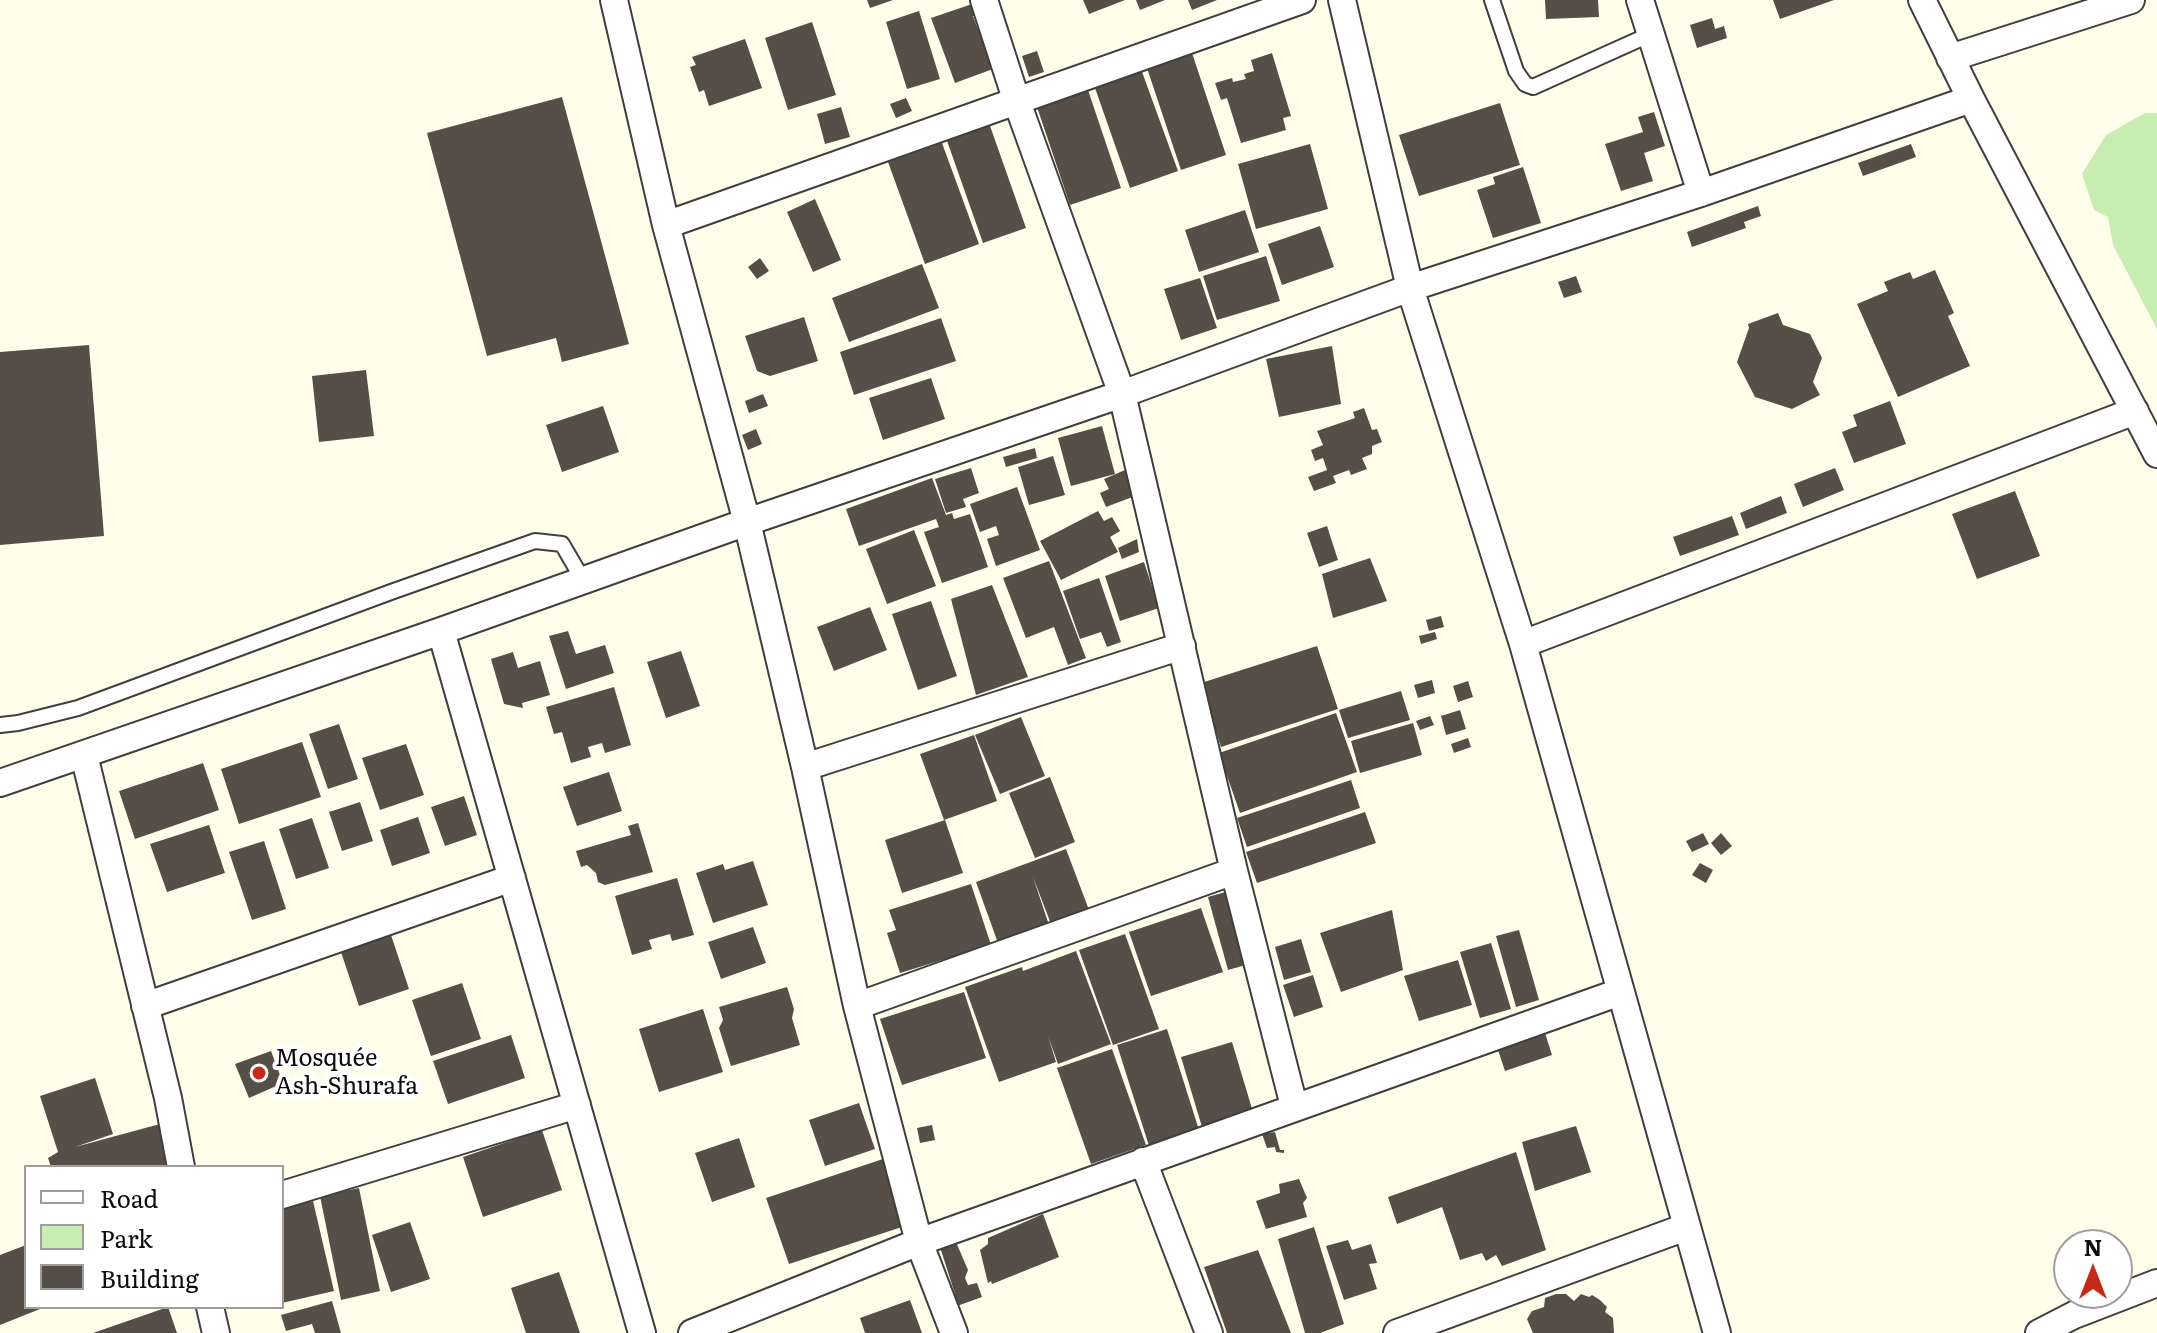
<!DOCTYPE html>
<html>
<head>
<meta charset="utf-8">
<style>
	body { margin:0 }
	#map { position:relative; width:2157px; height:1333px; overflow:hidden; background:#fffeea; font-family:Literata,serif }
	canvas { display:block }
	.legend { position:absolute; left:24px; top:1165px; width:260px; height:144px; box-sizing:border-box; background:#fff; border:2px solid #9e9e9e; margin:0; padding:10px 14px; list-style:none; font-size:24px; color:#0c0c0c }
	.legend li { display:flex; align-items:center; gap:16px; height:40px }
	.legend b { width:40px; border:2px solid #9e9e9e }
	.north { position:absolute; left:2053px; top:1229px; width:80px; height:80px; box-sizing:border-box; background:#fff; border:2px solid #9e9e9e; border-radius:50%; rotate:0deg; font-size:22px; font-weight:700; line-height:32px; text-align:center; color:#0c0c0c }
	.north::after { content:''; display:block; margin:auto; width:28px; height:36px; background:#c72919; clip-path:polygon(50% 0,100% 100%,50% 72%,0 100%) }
</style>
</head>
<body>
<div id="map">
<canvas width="2157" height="1333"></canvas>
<ul class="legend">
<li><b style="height:10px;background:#fff"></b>Road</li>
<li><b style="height:22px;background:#c7edb1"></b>Park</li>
<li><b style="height:22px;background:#554f47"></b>Building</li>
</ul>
<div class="north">N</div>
</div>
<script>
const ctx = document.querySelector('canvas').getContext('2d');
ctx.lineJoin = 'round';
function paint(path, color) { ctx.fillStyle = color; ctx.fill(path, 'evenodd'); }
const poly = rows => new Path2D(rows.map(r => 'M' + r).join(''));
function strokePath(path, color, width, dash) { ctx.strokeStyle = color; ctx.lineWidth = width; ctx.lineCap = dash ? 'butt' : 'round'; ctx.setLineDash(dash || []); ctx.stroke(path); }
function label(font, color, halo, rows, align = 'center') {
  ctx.font = font + ' Literata,serif'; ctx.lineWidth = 8; ctx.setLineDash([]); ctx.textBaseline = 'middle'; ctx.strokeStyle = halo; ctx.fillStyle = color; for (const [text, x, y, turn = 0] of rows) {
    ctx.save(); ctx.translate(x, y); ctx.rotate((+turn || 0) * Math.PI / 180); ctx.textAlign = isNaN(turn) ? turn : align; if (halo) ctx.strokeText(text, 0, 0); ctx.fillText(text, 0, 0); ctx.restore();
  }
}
const green = poly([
	[2145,113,2157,113,2157,329,2113,245,2108,217,2094,210,2082,174,2106,135]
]);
const building = poly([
	[867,0,893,0,870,8],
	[1083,0,1125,0,1089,14],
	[1136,0,1165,0,1140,10],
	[1188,0,1217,0,1192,10],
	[1545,0,1598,0,1599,17,1546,19],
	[1773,0,1834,0,1780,19],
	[978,2,982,13,973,16,993,69,955,83,931,18],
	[919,11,940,79,907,89,886,22],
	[1712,18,1715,29,1724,26,1727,38,1697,48,1690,25],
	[812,22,836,95,788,110,765,38],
	[745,39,762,88,709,106,704,90,699,92,690,67,696,65,692,57],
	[1037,51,1044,72,1029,77,1022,56],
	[1192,53,1226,155,1181,170,1147,68],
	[1272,53,1291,116,1283,118,1286,130,1241,143,1227,98,1221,100,1215,83,1232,78,1233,82,1246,79,1244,74,1254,71,1251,60],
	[1141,69,1178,171,1130,188,1094,85],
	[1088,90,1121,188,1070,205,1037,107],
	[562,97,629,344,562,362,556,338,487,356,427,133],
	[906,98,912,111,896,118,890,104],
	[1500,103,1520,165,1419,196,1399,135],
	[841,107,850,137,825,144,817,114],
	[1654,112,1665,146,1644,153,1653,181,1621,191,1605,144,1643,132,1638,117],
	[989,123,1026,228,983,243,946,138],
	[942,143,979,244,925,264,888,162],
	[1310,144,1328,209,1256,229,1238,164],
	[1911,144,1916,157,1863,176,1858,163],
	[1523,167,1541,223,1493,238,1477,190,1495,184,1493,177],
	[815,199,841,260,813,272,787,212],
	[1758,206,1761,216,1744,222,1746,228,1692,247,1687,232],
	[1245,210,1259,252,1199,272,1185,230],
	[1320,226,1334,267,1282,285,1268,244],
	[1266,256,1280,301,1217,320,1203,276],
	[760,258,769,271,757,279,748,267],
	[922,264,939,308,849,342,832,298],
	[1935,270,1954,313,1948,316,1970,366,1898,397,1857,304,1888,291,1884,282,1910,272,1913,279],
	[1576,276,1582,292,1564,298,1558,282],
	[1200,278,1217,328,1181,340,1164,289],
	[1778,313,1783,325,1810,334,1822,358,1813,382,1820,395,1792,409,1755,397,1737,362,1749,328,1748,324],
	[804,317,818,361,770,376,757,371,745,336],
	[941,318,956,361,854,395,840,352],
	[89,345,104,536,0,545,0,352],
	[1332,346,1341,404,1279,417,1266,359],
	[366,370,374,436,319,442,312,376],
	[931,378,945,419,883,440,869,398],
	[763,394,768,406,749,413,745,401],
	[1890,401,1906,444,1854,463,1842,432,1857,426,1853,415],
	[603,406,619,452,562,472,546,425],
	[1364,408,1372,430,1377,429,1382,442,1372,446,1372,454,1362,458,1367,469,1351,475,1349,470,1333,476,1336,483,1314,491,1308,477,1327,470,1323,458,1315,461,1311,450,1323,445,1317,431,1355,418,1353,412],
	[1102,426,1115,474,1071,486,1058,438],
	[756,429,762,444,748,450,742,435],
	[1035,448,1037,458,1006,467,1003,457],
	[1053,456,1065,495,1029,505,1018,467],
	[971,468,979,493,963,499,966,507,946,513,935,479],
	[1835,468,1844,490,1803,507,1794,484],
	[1125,470,1135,496,1106,507,1100,493,1109,489,1104,479],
	[932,478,946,515,952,513,954,519,970,514,988,567,942,583,924,532,939,527,936,519,859,546,846,509],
	[1017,487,1040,550,996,566,987,539,999,535,996,526,980,532,970,504],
	[2015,491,2040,556,1977,579,1952,514],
	[1781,496,1787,513,1746,529,1740,513],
	[1098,511,1104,521,1112,517,1120,531,1110,537,1118,552,1061,580,1040,541],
	[1732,516,1739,535,1680,556,1673,537],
	[1327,526,1338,560,1319,567,1307,533],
	[914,530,936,586,887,604,866,549],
	[1137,539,1139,552,1122,559,1118,548],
	[1370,558,1387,601,1333,618,1322,574],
	[1049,561,1086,658,1068,665,1054,627,1026,638,1003,578],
	[1144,562,1159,608,1120,621,1105,576],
	[1099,578,1121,642,1107,647,1101,632,1080,639,1063,591],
	[992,585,1028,677,976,695,951,599],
	[931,601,957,676,918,690,892,614],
	[870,607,887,650,834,671,817,627],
	[1441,616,1444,627,1429,631,1426,620],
	[568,631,576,654,605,645,614,673,566,689,549,636],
	[1435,632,1437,639,1421,644,1419,636],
	[1317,646,1338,709,1221,747,1201,683],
	[681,651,700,706,666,718,647,662],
	[513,652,518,668,540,661,550,695,522,703,523,708,504,704,491,659],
	[1432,680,1435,693,1418,698,1414,685],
	[1468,681,1473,697,1458,702,1453,686],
	[614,687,631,745,605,753,602,743,588,747,591,757,571,763,562,732,554,734,546,707],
	[1401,691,1410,720,1348,738,1339,710],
	[1460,710,1466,729,1446,735,1441,716],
	[1336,713,1357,772,1240,813,1219,753],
	[1430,716,1434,725,1420,730,1416,721],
	[1021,717,1045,776,1000,794,975,735],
	[1413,723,1422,755,1360,773,1351,741],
	[339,724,358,779,328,789,309,734],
	[974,735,997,801,944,820,920,754],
	[1468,738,1471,747,1454,753,1451,744],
	[302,742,321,797,239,824,221,769],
	[406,744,424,795,380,810,362,758],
	[203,763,219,810,135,839,119,791],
	[609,772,622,811,577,826,563,787],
	[1050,777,1075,842,1035,858,1009,793],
	[1351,780,1360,808,1247,847,1237,818],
	[464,796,477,835,445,846,431,807],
	[360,802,373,841,342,851,329,812],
	[1365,812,1376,843,1257,883,1246,852],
	[418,817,430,853,392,866,380,830],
	[312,818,329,868,296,879,279,829],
	[945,820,963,873,902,893,885,840],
	[638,823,653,872,605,885,598,882,596,873,587,865,581,867,576,851,631,835,628,826],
	[209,825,225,873,167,892,150,844],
	[1703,833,1709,844,1692,852,1686,841],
	[1721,833,1732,846,1721,855,1711,843],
	[264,841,286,909,252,920,229,852],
	[1066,849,1089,910,1051,924,1033,877,1049,925,998,943,976,882],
	[753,861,768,905,713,923,696,873,723,864,725,870],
	[1700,863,1713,870,1706,883,1692,875],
	[677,878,694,935,672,941,670,934,649,940,652,949,632,955,615,896],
	[971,884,991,945,900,973,887,933,896,930,889,910],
	[1232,890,1253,963,1228,970,1208,897],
	[1201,908,1223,972,1151,996,1129,932],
	[1392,910,1403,970,1341,992,1320,933],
	[753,927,766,963,721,979,708,942],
	[1519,930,1539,1000,1516,1007,1496,936],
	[1125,934,1159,1029,1113,1045,1079,950],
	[391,935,409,989,359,1006,341,952],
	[1301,939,1311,972,1284,980,1275,947],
	[1491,943,1511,1009,1480,1018,1460,952],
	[1076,951,1111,1044,1058,1064,1048,1036,1056,1062,999,1082,965,987,1022,967,1023,971],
	[1458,960,1472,1005,1419,1021,1404,976],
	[1313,975,1323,1007,1294,1017,1283,985],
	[462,983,481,1039,431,1056,412,1000],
	[787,987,794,1009,792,1018,800,1045,731,1066,719,1028,723,1020,719,1007],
	[964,992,986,1058,902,1085,880,1019],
	[703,1009,723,1072,659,1092,639,1029],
	[1167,1029,1199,1130,1149,1146,1117,1045],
	[1545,1033,1552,1055,1505,1071,1498,1050],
	[511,1035,525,1078,448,1104,433,1061],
	[1232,1042,1253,1112,1202,1127,1181,1057],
	[1112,1049,1146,1145,1091,1164,1057,1068],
	[271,1051,283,1083,249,1098,235,1064],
	[95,1078,113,1134,75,1147,160,1124,172,1167,51,1167,48,1158,58,1152,40,1096],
	[859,1103,875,1149,825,1166,809,1120],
	[932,1125,935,1140,920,1143,917,1128],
	[1576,1126,1591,1172,1535,1191,1522,1142],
	[542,1130,562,1190,483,1217,463,1157],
	[1275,1132,1280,1150,1284,1150,1284,1153,1276,1152,1275,1147,1267,1148,1262,1134],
	[739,1138,755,1187,712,1202,695,1153],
	[1516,1152,1546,1250,1502,1266,1496,1255,1486,1261,1482,1253,1460,1260,1442,1207,1397,1224,1388,1197],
	[883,1159,905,1226,789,1264,766,1198],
	[1299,1179,1307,1198,1303,1203,1307,1217,1266,1229,1256,1201,1280,1193,1279,1184],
	[359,1188,380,1291,341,1300,320,1196],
	[313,1201,334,1291,282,1303,282,1208],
	[1043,1214,1059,1257,992,1284,991,1281,988,1283,980,1250,988,1244,988,1238],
	[410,1222,430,1279,391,1292,372,1235],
	[1314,1227,1344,1324,1320,1333,1305,1333,1278,1239],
	[1348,1240,1352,1250,1371,1244,1377,1263,1369,1264,1377,1289,1344,1300,1326,1246],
	[956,1242,968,1270,965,1278,968,1285,977,1283,982,1297,957,1306,954,1298,955,1294,940,1247],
	[26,1245,26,1307,45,1307,0,1325,0,1255],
	[1258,1250,1291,1333,1227,1333,1204,1267],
	[559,1272,580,1333,526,1333,511,1288],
	[1556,1294,1566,1294,1574,1301,1581,1294,1589,1297,1592,1295,1600,1300,1607,1307,1605,1312,1613,1318,1614,1333,1533,1333,1527,1319,1532,1311,1544,1307,1545,1298],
	[910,1300,922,1333,865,1333,860,1318],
	[332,1301,341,1333,315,1333,312,1324,286,1331,281,1315],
	[168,1307,177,1333,93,1333]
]);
const service = poly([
	[1492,0,1516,71,1525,84,1533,87,1651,34],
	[0,725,18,723,78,708,391,592,535,541,562,544,583,580]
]);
const minor = poly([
	[614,0,666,225,747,522,805,767,857,1006,919,1242,954,1333],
	[984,0,1017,102,1122,394,1234,871,1294,1106],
	[1342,0,1410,288,1523,644,1717,1333],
	[1640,0,1701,193],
	[1922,0,1971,99,2157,454],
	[1950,58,2131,0],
	[666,225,1302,0],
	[441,631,642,1333],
	[1523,644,2135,411],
	[84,755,168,1098,181,1167],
	[805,767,1182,646],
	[0,783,441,631,747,522,1122,394,1410,288,1701,193,1971,99],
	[145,1006,512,878],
	[857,1006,1234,871],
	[1143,1161,1209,1333],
	[282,1195,577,1105],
	[210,1307,216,1333],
	[692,1333,919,1242,1620,992],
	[1397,1333,1686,1227],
	[2039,1333,2074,1315,2157,1283]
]);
const markers = [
	[259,1073,8,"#c72919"]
];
const poiNames = [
	["Mosquée",275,1059],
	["Ash-Shurafa",275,1087]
];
paint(green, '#c7edb1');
paint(building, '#554f47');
strokePath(service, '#3f3f3f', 18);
strokePath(minor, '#3f3f3f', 30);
strokePath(service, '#fff', 14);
strokePath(minor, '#fff', 26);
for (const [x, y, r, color] of markers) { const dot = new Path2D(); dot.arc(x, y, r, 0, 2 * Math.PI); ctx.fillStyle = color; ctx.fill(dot); strokePath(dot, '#fff', 3); }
label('24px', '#0c0c0c', '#fff', poiNames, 'left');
</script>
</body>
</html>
